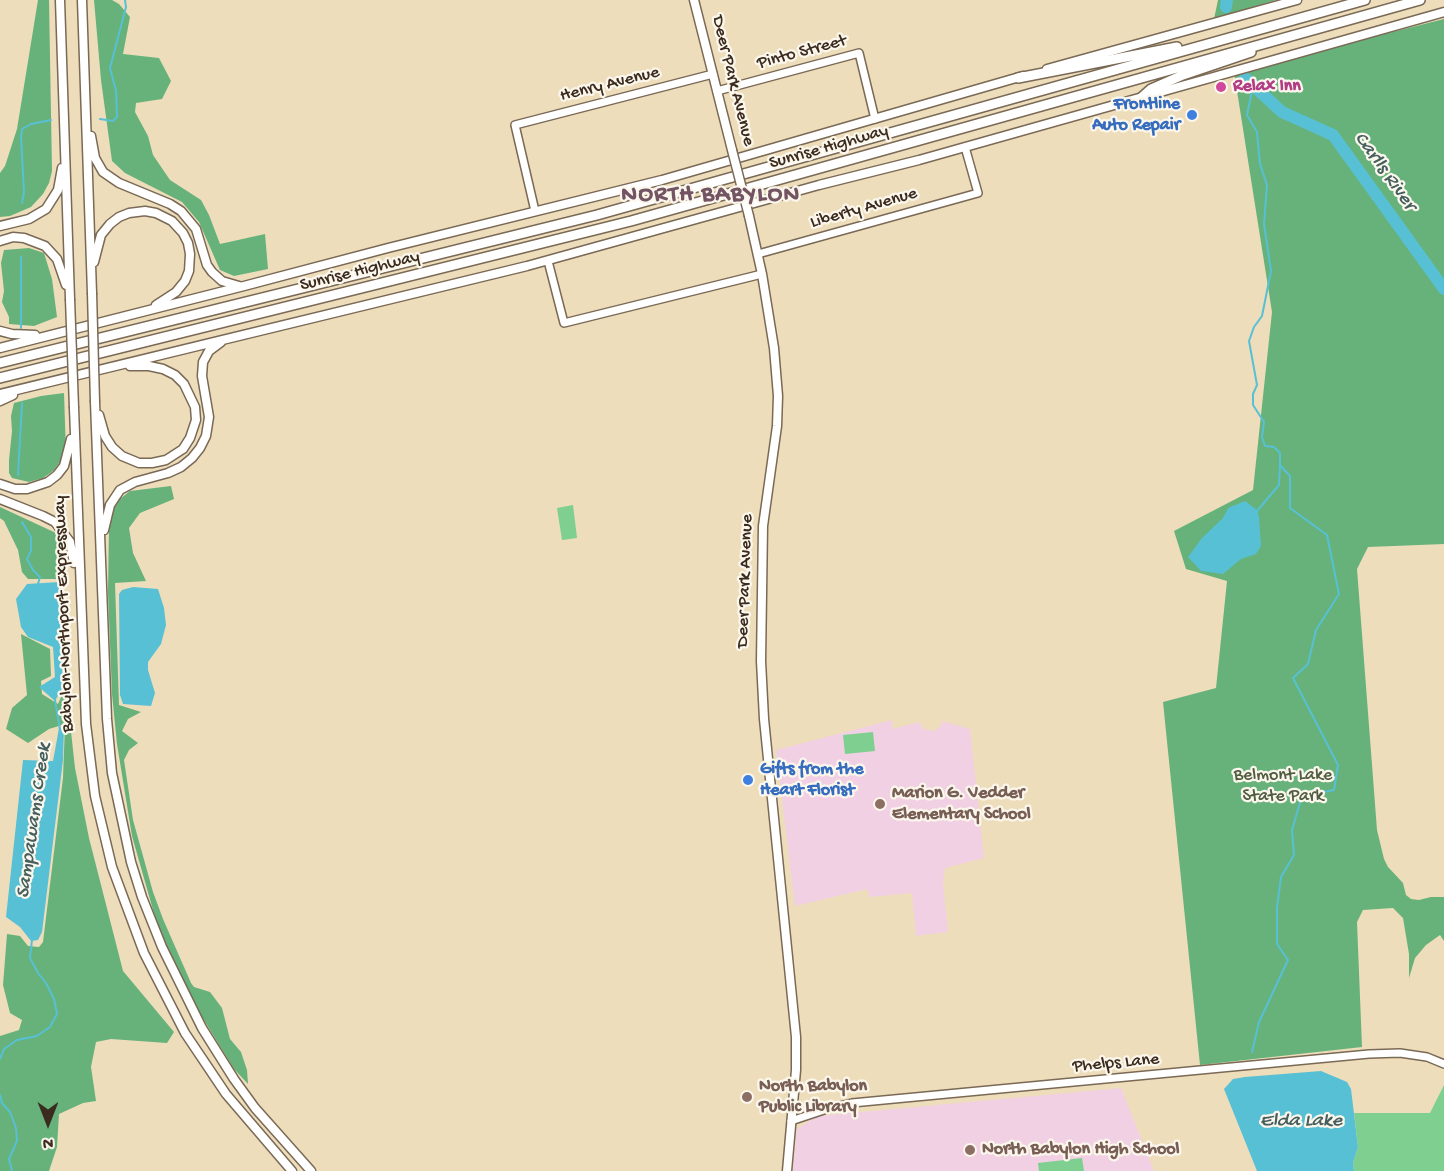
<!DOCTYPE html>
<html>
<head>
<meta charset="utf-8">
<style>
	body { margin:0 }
	#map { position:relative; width:1444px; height:1171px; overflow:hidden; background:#edb; font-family:"Gochi Hand",sans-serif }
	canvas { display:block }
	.north { position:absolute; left:18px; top:1093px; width:60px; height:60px; -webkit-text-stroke:4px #fbf7ec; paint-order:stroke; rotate:180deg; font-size:16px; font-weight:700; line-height:24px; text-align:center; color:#3b2a1e }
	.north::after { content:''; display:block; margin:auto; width:21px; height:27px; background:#3b2a1e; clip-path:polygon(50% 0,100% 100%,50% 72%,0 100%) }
</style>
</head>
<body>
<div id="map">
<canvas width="1444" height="1171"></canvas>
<div class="north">N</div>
</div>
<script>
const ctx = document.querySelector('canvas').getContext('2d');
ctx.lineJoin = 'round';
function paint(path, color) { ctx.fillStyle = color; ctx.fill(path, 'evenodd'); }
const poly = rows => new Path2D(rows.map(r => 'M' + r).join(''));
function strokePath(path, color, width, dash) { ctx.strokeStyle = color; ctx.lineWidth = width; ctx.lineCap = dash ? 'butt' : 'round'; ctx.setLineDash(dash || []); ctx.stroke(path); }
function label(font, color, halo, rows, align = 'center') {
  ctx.font = font + ' "Gochi Hand",sans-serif'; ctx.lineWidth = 4.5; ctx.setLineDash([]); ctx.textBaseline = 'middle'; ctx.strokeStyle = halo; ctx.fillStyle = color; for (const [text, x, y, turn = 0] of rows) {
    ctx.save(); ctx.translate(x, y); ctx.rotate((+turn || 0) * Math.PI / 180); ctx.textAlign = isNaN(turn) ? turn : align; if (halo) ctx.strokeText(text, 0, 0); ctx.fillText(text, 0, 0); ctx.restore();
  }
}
const built = poly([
	[892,720,893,729,919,722,923,729,934,731,941,726,942,721,970,729,984,858,945,868,943,882,948,932,916,936,912,893,870,897,867,889,795,906,776,750],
	[1121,1088,1154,1171,793,1171,797,1129,818,1116]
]);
const green = poly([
	[573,505,577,538,562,540,557,508],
	[873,732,875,751,845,754,843,735],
	[1444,1085,1444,1171,1354,1171,1353,1163,1358,1147,1354,1113,1430,1113],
	[1082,1158,1084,1171,1039,1171,1038,1163]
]);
const forest = poly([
	[38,0,49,0,52,171,49,183,43,194,31,207,10,216,0,217,0,173,5,166,17,129],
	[94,0,112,0,119,4,130,17,123,54,159,58,171,81,162,99,136,103,135,112,148,136,153,155,170,180,201,200,209,215,220,244,265,234,268,269,234,276,220,270,199,222,182,202,125,173,112,161,101,80],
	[1218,0,1276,0,1214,19],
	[1444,19,1444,544,1368,547,1357,569,1377,830,1384,859,1388,867,1403,883,1406,895,1411,899,1419,900,1431,897,1444,897,1444,941,1440,935,1426,945,1415,958,1409,978,1409,954,1403,918,1393,908,1363,910,1357,922,1362,1047,1200,1065,1163,702,1216,688,1227,581,1186,569,1174,531,1253,490,1272,312,1234,72],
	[29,248,44,253,52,279,57,317,34,326,9,324,9,317,2,302,4,291,1,263,4,250],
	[64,393,66,454,53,471,43,478,29,482,12,478,9,473,9,460,12,431,11,416,14,403,41,396],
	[171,486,174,499,140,513,129,528,133,553,146,581,115,583,119,705,141,712,128,719,122,731,138,743,129,750,124,760,133,820,153,892,163,919,191,983,194,987,210,992,222,1008,230,1039,241,1052,247,1070,248,1084,234,1069,199,1012,180,977,159,931,132,836,117,744,112,694,108,592,109,528,112,511,120,499,130,491],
	[0,507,56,533,63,550,62,579,28,579,22,572,18,550,4,521,0,518],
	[21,634,50,649,51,676,41,681,42,694,58,704,66,686,75,768,89,838,123,971,174,1032,167,1043,111,1039,96,1042,91,1067,96,1101,83,1103,59,1114,57,1147,49,1171,0,1171,0,1036,19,1030,22,1020,10,1013,3,985,7,934,20,936,28,946,39,947,43,942,63,778,65,724,49,729,28,743,6,729,12,708,27,695]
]);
const water = poly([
	[1245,501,1257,510,1259,516,1261,546,1256,554,1241,559,1223,574,1201,571,1188,557,1202,538,1223,518,1228,508],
	[59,582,63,687,55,701,39,687,55,677,53,647,28,637,21,627,16,599,27,584],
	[133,587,158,589,164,608,166,625,161,644,148,662,148,670,155,693,151,706,123,704,120,695,119,594,122,590],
	[64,727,63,760,42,932,38,940,31,941,20,927,6,917,23,760,53,761,59,728],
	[1321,1071,1347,1082,1351,1089,1358,1147,1353,1163,1354,1171,1257,1171,1224,1089,1233,1079,1245,1077]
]);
const stream = poly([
	[100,119,113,121,117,117,116,91,110,68,126,7,125,0],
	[22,203,24,192,21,137,22,129,31,124,51,120],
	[21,257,21,328],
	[18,475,22,403],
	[1257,511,1279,485,1280,465],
	[22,522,31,537,31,551,27,559,33,570,40,577,38,584],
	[55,700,60,730],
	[1252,1052,1259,1022,1288,960,1277,944,1277,907,1281,877,1294,855,1292,830,1302,796,1334,790,1338,765,1293,678,1308,664,1316,630,1339,594,1327,535,1290,508,1290,476,1280,465,1280,453,1274,447,1265,446,1262,437,1264,422,1253,405,1253,394,1257,385,1249,341,1254,327,1262,316,1271,271,1264,224,1267,185,1260,164,1257,132,1247,115,1253,86],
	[0,1059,4,1049,17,1040,37,1036,50,1027,57,1014,54,999,46,983,38,973,30,958,32,940],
	[0,1095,2,1103,10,1112,16,1128,17,1141,9,1159,12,1171]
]);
const river = poly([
	[1226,7,1227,0],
	[1245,78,1282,112,1333,135,1444,289]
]);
const minor = poly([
	[717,91,859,53,875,119],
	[535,211,515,125,713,74],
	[758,254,978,193,965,147],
	[548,261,564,323,762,274],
	[791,1121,827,1109,852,1103,1369,1054,1400,1053,1427,1057,1444,1064]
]);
const major = poly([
	[60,0,70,299],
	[82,0,92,293],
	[694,0,732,150],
	[1047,69,1297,0],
	[91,136,95,158,103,172,119,183,170,204,181,211,196,229,207,265,212,272,222,281,239,286],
	[749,216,762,274,774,348,778,396,777,426,763,526,761,661,764,719,796,1037,796,1070,787,1171],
	[0,226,29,219,46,209,58,190,62,168],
	[0,241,13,237,24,238,45,246,57,259,66,285],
	[94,262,101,235,110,224,119,217,129,213,145,211,156,213,172,221,183,233,188,243,190,254,189,271,185,281,176,292,156,305],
	[0,331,12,334,35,335],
	[0,348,244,286,388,248,662,180,1023,76],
	[0,394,527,266,819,185,919,160,1444,12],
	[0,401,13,395],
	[95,402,107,719,112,773,131,862,142,897,162,947,202,1028,234,1079,255,1108,311,1171],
	[74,408,86,724,95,796,112,867,144,953,185,1033,226,1094,292,1171],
	[99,415,105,436,112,447,122,456,139,463,152,463,166,460,183,449,190,438,196,420,195,407,184,384,175,375,163,369,149,366,130,366],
	[0,484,15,489,27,489,48,482,57,475,64,466,71,439],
	[0,499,43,516,55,522,70,542,74,563],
	[104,530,110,505,120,490,135,482,168,473,181,467,192,458,200,448,206,436,209,417,202,376,203,362,209,351,221,342]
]);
const highway = poly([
	[1018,78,1177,47],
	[1142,97,1151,89,1183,75,1251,52],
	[0,363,597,215,1365,0],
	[0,378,631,221,1420,0]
]);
const majorBridge = poly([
	[732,150,749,216],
	[92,293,95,402],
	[70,299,74,408]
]);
const markers = [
	[1221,87,6,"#d1479c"],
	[1192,115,6,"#3f7fe0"],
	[748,780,6,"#3f7fe0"],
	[880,804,6,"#8d6e63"],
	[747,1097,6,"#8d6e63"],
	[970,1150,6,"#8d6e63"]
];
const streetNames = [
	["Pinto Street",802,53,-15],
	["Deer Park Avenue",732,81,76],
	["Henry Avenue",610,85,-14],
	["Sunrise Highway",829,148,-16],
	["Liberty Avenue",864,209,-16],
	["Sunrise Highway",360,272,-14],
	["Deer Park Avenue",746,581,-88],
	["Babylon-Northport Expressway",65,614,-92],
	["Phelps Lane",1116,1064,-5]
];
const hotelNames = [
	["Relax Inn",1233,87]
];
const shopNames = [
	["Frontline",1180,105],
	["Auto Repair",1180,126],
	["Gifts from the",760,770,"left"],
	["Heart Florist",760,791,"left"]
];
const parkNames = [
	["Belmont Lake",1283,776],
	["State Park",1283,797]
];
const educationNames = [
	["Marion G. Vedder",892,794],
	["Elementary School",892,815],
	["North Babylon",759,1087],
	["Public Library",759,1108],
	["North Babylon High School",982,1150]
];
const waterNames = [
	["Carlls River",1384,172,54],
	["Sampawams Creek",35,821,-82],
	["Elda Lake",1301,1122]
];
const districtNames = [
	["NORTH BABYLON",711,196]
];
paint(built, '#f1d0e3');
paint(green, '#7ecf90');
paint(forest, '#66b27a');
paint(water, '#57c0d4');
strokePath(stream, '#57c0d4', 2);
strokePath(river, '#57c0d4', 12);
strokePath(minor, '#7a6955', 10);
strokePath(major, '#7a6955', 11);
strokePath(highway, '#7a6955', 12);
strokePath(minor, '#fff', 7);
strokePath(major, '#fff', 8);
strokePath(highway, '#fff', 9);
strokePath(majorBridge, '#7a6955', 11, []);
strokePath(majorBridge, '#fff', 8);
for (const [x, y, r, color] of markers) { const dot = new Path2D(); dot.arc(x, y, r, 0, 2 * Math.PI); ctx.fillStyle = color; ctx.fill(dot); strokePath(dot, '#fbf7ec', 2); }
label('18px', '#3b2a1e', '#fbf7ec', streetNames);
label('bold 18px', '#b23c85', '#fbf7ec', hotelNames, 'left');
label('bold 18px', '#366cbe', '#fbf7ec', shopNames, 'right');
label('18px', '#4f5c40', '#fbf7ec', parkNames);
label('bold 18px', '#785e54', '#fbf7ec', educationNames, 'left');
label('italic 20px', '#455e5e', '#fbf7ec', waterNames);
ctx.letterSpacing = '1.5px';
label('bold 24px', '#735462', '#fbf7ec', districtNames);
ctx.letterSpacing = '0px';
</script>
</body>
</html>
